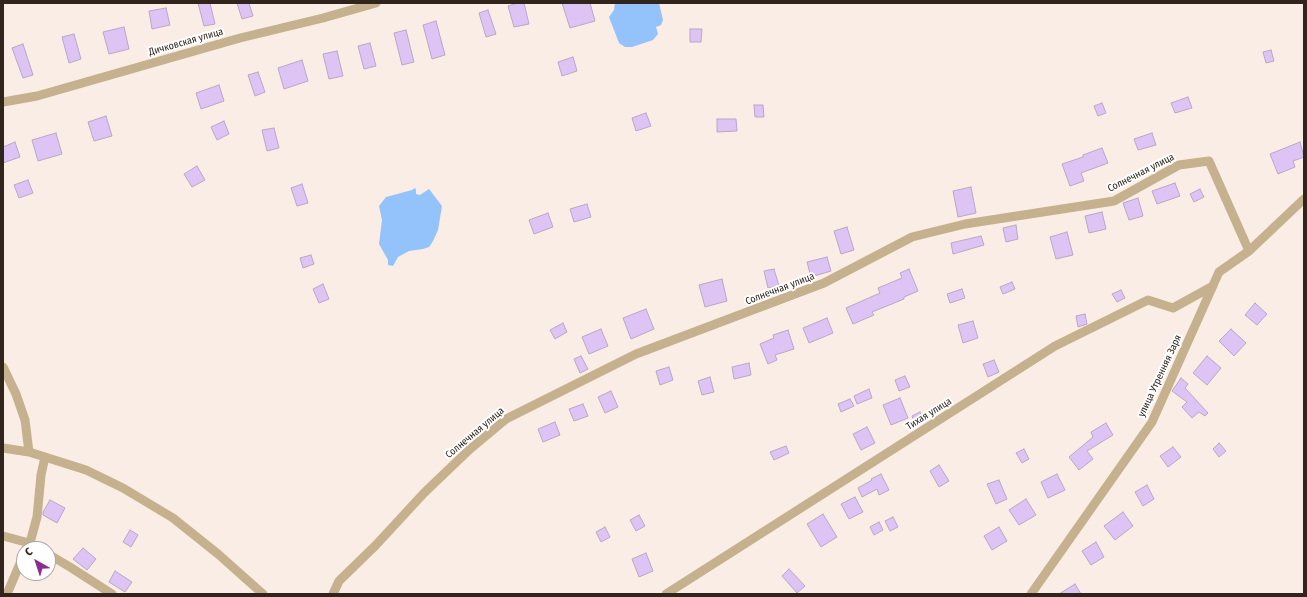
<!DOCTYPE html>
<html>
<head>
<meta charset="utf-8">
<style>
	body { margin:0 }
	#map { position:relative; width:1307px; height:597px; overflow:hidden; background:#faede5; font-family:"Fira Sans Condensed",sans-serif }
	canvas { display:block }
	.frame { position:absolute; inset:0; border:4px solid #30241c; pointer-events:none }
	.north { position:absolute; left:16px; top:541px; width:40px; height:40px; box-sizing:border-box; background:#fff; border:1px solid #aca7a4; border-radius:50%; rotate:321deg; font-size:11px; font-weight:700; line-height:16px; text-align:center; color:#30241c }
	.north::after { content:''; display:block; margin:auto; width:14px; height:18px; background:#8d2b93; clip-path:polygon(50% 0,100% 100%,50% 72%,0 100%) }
</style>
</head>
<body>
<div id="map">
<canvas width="1307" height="597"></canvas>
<div class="frame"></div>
<div class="north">С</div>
</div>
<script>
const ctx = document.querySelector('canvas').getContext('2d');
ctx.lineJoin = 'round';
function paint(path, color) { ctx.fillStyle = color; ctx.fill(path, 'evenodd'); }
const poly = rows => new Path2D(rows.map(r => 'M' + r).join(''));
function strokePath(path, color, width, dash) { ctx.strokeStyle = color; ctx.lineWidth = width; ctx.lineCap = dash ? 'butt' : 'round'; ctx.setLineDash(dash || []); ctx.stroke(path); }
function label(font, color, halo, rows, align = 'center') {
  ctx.font = font + ' "Fira Sans Condensed",sans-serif'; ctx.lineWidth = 4; ctx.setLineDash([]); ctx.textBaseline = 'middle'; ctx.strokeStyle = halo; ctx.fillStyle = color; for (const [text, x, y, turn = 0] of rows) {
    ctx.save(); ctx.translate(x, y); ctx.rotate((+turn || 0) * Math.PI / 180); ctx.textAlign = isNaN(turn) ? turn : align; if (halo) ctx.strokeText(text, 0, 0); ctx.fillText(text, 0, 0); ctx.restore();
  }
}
const water = poly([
	[615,3,659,3,663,20,661,25,656,27,658,34,653,40,632,47,625,47,619,43,609,17,614,10],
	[415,188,416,190,416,194,420,195,429,189,442,206,438,230,433,241,429,247,423,249,409,251,398,257,393,266,388,265,388,260,379,244,382,220,379,206,386,197,412,190]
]);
const building = poly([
	[198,3,210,3,215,24,204,26,198,3],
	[237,3,249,3,253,16,242,19,237,3],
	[518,3,524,3,529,24,514,27,508,6,518,3],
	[562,3,590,3,595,21,570,28,562,3],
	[166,8,170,25,152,29,149,11,166,8],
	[488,10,496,34,486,37,479,13,488,10],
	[436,21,445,55,432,59,423,25,436,21],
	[124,27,129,49,109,54,103,32,124,27],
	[690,29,702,29,701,42,690,42,690,29],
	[406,30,414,62,402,65,394,33,406,30],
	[74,34,81,59,69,63,62,37,74,34],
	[370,43,376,66,364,69,358,46,370,43],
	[23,44,33,75,23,78,12,48,23,44],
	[1271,50,1274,61,1266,63,1263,52,1271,50],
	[337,51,343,76,329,79,323,54,337,51],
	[573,57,577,71,562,76,558,62,573,57],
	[302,60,308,81,284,89,278,68,302,60],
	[258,72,265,92,255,96,248,75,258,72],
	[219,85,224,101,201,109,196,93,219,85],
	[1188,97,1192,108,1175,113,1171,103,1188,97],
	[1102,103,1106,113,1098,116,1094,106,1102,103],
	[754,105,763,105,764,117,755,117,754,105],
	[646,113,651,126,636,131,632,118,646,113],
	[106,116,112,136,94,141,88,122,106,116],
	[717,119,736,119,737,131,717,132,717,119],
	[224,121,229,134,217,140,211,127,224,121],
	[274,128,279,148,267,151,262,130,274,128],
	[56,133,62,154,38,161,32,140,56,133],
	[1152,133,1156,145,1138,150,1134,139,1152,133],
	[15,142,20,157,3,163,3,147,15,142],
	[1300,142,1304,157,1293,161,1295,167,1278,174,1270,154,1300,142],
	[1102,148,1108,163,1081,173,1084,181,1070,186,1062,164,1083,157,1083,155,1102,148],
	[197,166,205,180,192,187,184,174,197,166],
	[28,180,33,193,19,198,14,185,28,180],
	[1175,183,1180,196,1157,204,1152,191,1175,183],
	[302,184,308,203,297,206,291,188,302,184],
	[971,187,976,213,958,217,953,191,971,187],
	[1200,189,1204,197,1194,202,1190,194,1200,189],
	[1138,198,1143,216,1129,220,1123,203,1138,198],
	[587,204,591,217,574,222,570,209,587,204],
	[1102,212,1106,229,1089,233,1085,216,1102,212],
	[548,213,553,227,534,234,529,220,548,213],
	[1016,225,1018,239,1006,242,1003,228,1016,225],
	[847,227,854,250,841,254,834,231,847,227],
	[1067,232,1073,255,1056,259,1050,237,1067,232],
	[981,236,984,245,953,254,951,243,981,236],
	[311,255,314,264,303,268,300,258,311,255],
	[827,257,831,271,811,277,807,262,827,257],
	[774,269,779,286,768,288,764,271,774,269],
	[909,269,918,291,904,297,904,299,872,312,874,315,853,324,846,308,880,293,878,288,902,278,900,273,909,269],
	[722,279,727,301,705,307,699,285,722,279],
	[1012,282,1015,289,1003,294,1000,287,1012,282],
	[323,284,329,299,319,303,313,289,323,284],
	[962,289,965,298,950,303,947,294,962,289],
	[1121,290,1125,298,1117,302,1112,294,1121,290],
	[1255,303,1267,314,1257,325,1245,315,1255,303],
	[646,309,654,329,631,339,623,318,646,309],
	[1085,314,1087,324,1078,327,1076,316,1085,314],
	[827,318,833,333,809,343,803,328,827,318],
	[973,321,978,338,963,343,958,325,973,321],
	[563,323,567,332,555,339,550,330,563,323],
	[601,329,608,346,589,354,582,337,601,329],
	[1231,329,1246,343,1234,356,1219,341,1231,329],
	[788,330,794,349,775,355,777,360,768,364,760,344,774,338,773,335,788,330],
	[581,356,588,369,580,373,574,359,581,356],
	[1207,356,1221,368,1207,385,1193,373,1207,356],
	[994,360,999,372,988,377,983,364,994,360],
	[749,363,751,375,734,379,732,367,749,363],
	[669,367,673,380,660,385,656,371,669,367],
	[905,376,910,387,899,391,895,380,905,376],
	[710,377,714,392,702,395,698,381,710,377],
	[1181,378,1188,384,1185,388,1208,413,1205,416,1199,412,1192,418,1182,407,1187,402,1172,391,1181,378],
	[869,389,872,398,857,404,854,396,869,389],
	[611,391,618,407,605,413,598,397,611,391],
	[900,398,908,418,891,425,883,405,900,398],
	[850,399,854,406,841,412,838,404,850,399],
	[583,404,588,416,574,421,569,409,583,404],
	[920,412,924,422,916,426,912,416,920,412],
	[555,422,560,435,543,442,538,429,555,422],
	[1106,423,1113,435,1087,451,1093,459,1079,470,1069,457,1093,437,1091,432,1106,423],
	[867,427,875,443,861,450,853,434,867,427],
	[1219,443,1226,451,1219,457,1213,449,1219,443],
	[786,446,789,453,774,460,770,452,786,446],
	[1173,447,1181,457,1168,467,1160,456,1173,447],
	[1024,449,1029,459,1022,463,1016,453,1024,449],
	[939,465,949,481,939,487,930,471,939,465],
	[881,474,889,490,879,495,877,489,862,497,858,488,872,480,871,479,881,474],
	[1057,474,1065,490,1048,498,1041,482,1057,474],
	[999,480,1007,499,996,504,987,484,999,480],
	[1147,485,1154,499,1143,506,1135,492,1147,485],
	[855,497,863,512,849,519,841,504,855,497],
	[1026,499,1036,515,1019,525,1009,510,1026,499],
	[50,500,65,508,57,523,43,515,43,512,50,500],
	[1123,512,1133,526,1115,540,1104,526,1123,512],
	[823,514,837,537,821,547,807,524,823,514],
	[639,515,645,526,636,531,630,520,639,515],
	[893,517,898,527,890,531,885,521,893,517],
	[879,522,883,530,874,535,870,527,879,522],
	[605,527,610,537,601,542,596,532,605,527],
	[999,527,1007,541,992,550,984,536,999,527],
	[130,530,138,535,131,547,123,542,130,530],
	[1096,542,1104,557,1091,565,1082,551,1096,542],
	[83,548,96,559,87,570,73,559,83,548],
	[646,553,653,571,639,577,632,559,646,553],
	[789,569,805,586,797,593,782,576,789,569],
	[115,571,132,582,125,592,109,582,115,571],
	[1075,584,1081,594,1059,594,1075,584]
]);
const minor = poly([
	[3,102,37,96,240,38,323,18,376,3],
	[3,367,16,394,25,420,29,452],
	[3,448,29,452,45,457,86,470,123,488,173,518,218,554,263,594],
	[3,536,29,543,40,549],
	[26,549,31,539,37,517,41,475,45,457],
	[48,554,70,567,112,594],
	[7,594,24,554],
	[333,594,339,581,376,545,424,493,470,449,506,419,636,354,824,283,912,237,965,224,1114,201,1179,165,1209,161,1249,251],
	[666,594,1055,346,1148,300,1173,308,1213,286],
	[1031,594,1152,422,1219,272,1249,251,1304,199]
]);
const streetNames = [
	["Дичковская улица",186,42,-16],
	["Солнечная улица",1141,173,-27],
	["Солнечная улица",780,289,-21],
	["улица Утренняя Заря",1160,376,-65],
	["Тихая улица",929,414,-32],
	["Солнечная улица",475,433,-40]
];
paint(water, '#94c2fb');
paint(building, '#dec4f4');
strokePath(building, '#b8a7c5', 1);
strokePath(minor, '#c5b18d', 9);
label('10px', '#30241c', '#fff', streetNames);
</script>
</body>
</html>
